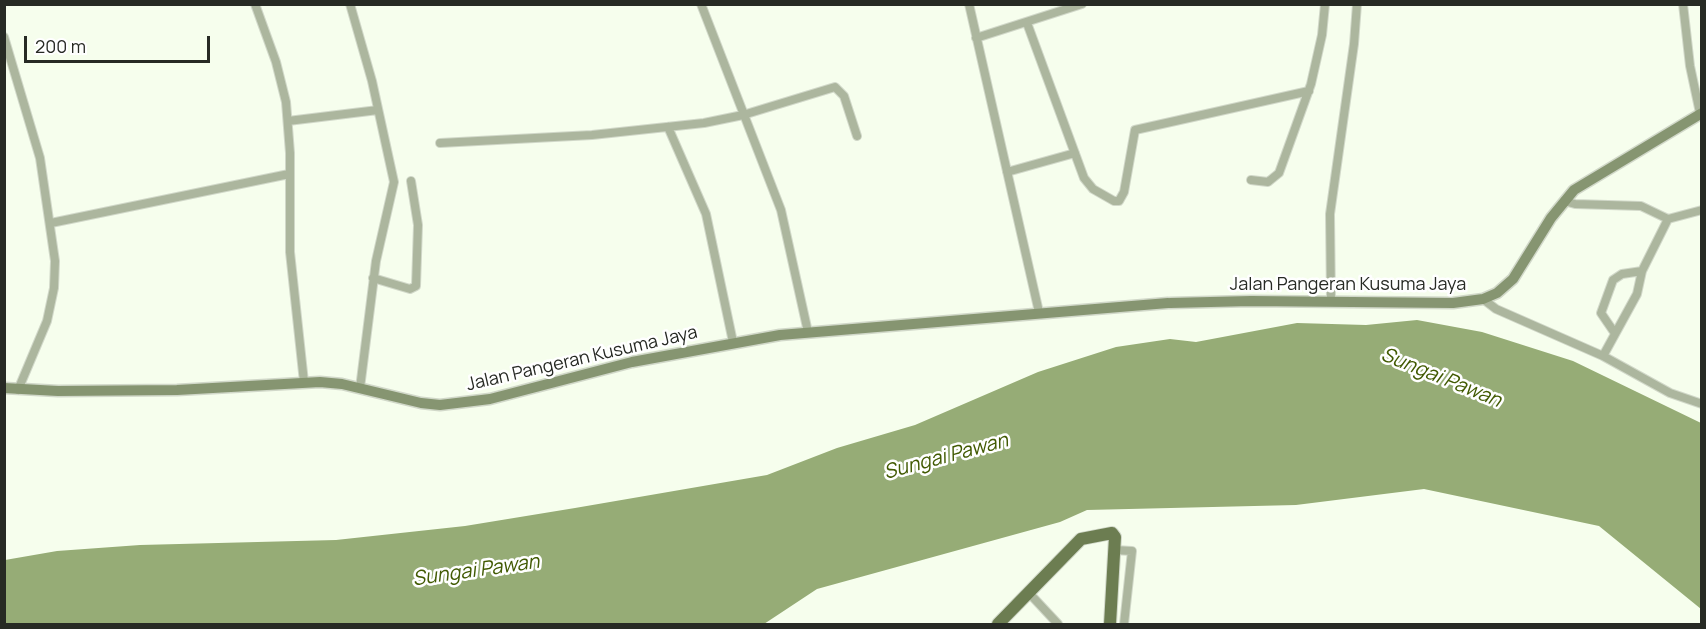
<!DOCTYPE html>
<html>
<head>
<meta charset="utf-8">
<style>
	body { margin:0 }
	#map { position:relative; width:1706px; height:629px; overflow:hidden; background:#f6feed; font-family:Manrope,sans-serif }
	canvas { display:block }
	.frame { position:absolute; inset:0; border:6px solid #272a24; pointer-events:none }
	.scale { position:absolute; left:24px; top:36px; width:186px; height:27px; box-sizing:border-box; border:3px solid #272a24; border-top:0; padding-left:8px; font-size:18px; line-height:21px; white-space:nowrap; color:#272a24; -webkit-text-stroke:4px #fff; paint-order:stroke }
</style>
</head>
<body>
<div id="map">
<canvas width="1706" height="629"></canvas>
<div class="frame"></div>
<div class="scale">200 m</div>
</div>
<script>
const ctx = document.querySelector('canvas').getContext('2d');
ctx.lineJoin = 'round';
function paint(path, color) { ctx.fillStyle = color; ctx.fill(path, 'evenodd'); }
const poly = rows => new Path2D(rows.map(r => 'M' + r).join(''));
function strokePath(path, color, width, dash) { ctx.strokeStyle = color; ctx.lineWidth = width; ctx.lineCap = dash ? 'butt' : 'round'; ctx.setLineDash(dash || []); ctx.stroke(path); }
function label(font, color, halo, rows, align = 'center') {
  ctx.font = font + ' Manrope,sans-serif'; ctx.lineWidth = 5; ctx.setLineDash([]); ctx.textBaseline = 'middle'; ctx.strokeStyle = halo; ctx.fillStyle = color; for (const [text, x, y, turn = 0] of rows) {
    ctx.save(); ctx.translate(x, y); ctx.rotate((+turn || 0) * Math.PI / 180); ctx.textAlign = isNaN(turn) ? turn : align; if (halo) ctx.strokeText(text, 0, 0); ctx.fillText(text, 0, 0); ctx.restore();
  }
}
const water = poly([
	[1417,320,1482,332,1573,361,1701,423,1701,609,1599,526,1424,489,1296,505,1087,510,1060,522,817,589,764,624,5,624,5,560,57,551,140,545,336,540,465,526,575,508,767,475,837,448,915,425,1038,372,1116,347,1170,339,1196,342,1297,323,1366,325]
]);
const street = poly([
	[255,4,276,62,286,102,290,153,290,252,304,382],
	[350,4,372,81,394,182,376,261,360,388],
	[701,4,781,210,808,332],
	[969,4,1039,312],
	[1683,4,1690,66,1700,113],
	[1027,23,1084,178,1093,189,1114,201,1119,201,1124,192,1135,130,1309,91],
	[4,37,40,158,55,261,54,288,47,321,18,390],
	[976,38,1082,4],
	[288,121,378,110],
	[668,127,706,214,733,342],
	[440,143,592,135,704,123,743,115,835,87,844,96,857,136],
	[1007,172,1075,153],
	[1251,180,1268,182,1279,173,1311,84,1322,35,1325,4],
	[1564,201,1575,204,1641,206,1668,219,1702,210],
	[51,223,289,174],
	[373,278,410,289,416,286,418,225,411,181],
	[1483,299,1496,309,1603,356,1670,393,1702,404],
	[1331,301,1330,214,1354,44,1357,4],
	[1614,332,1601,313,1613,280,1622,274,1642,271],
	[1603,356,1637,294,1642,271,1668,219],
	[1114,550,1132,551,1124,624],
	[1029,593,1058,624]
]);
const secondary = poly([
	[1170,303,1251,301,1453,303,1483,299,1497,293,1513,279,1551,218,1574,190,1702,113],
	[4,388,58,391,177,390,320,382,342,384,421,403,440,405,490,399,632,362,780,335,1168,303]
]);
const primary = poly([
	[998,624,1081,539,1112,533,1115,537,1110,624]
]);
const streetNames = [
	["Jalan Pangeran Kusuma Jaya",1348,285],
	["Jalan Pangeran Kusuma Jaya",582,359,-13]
];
const waterNames = [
	["Sungai Pawan",1441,378,22],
	["Sungai Pawan",946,457,-15],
	["Sungai Pawan",476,571,-8]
];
paint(water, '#96ac76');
strokePath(street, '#d1d8c9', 10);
strokePath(secondary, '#d1d8c9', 13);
strokePath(primary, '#d1d8c9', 14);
strokePath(street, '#acb69e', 8);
strokePath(secondary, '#869571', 10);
strokePath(primary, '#6c7d51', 12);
label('18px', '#272a24', '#fff', streetNames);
label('italic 20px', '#415a02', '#fff', waterNames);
</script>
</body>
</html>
